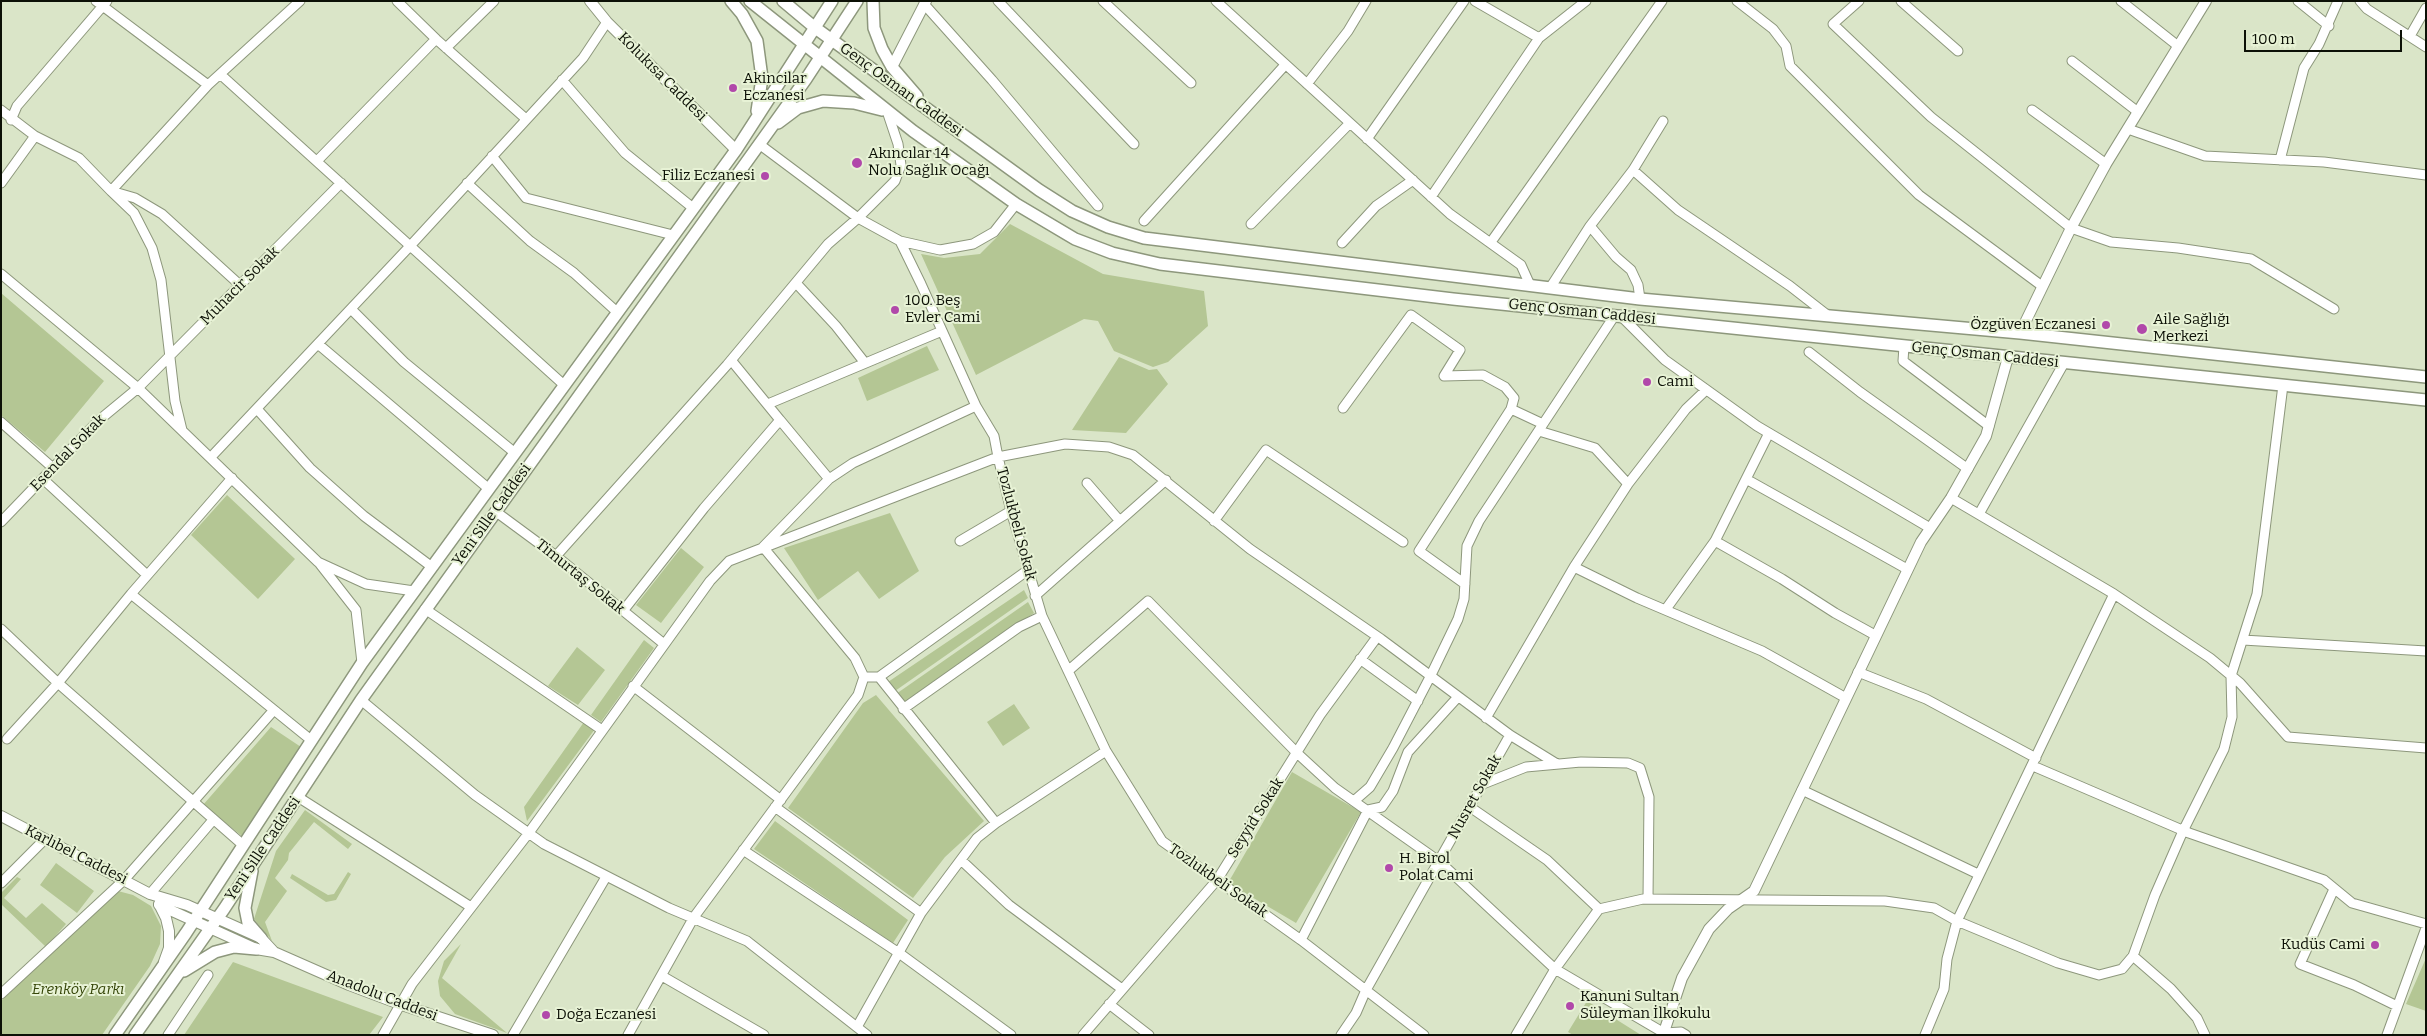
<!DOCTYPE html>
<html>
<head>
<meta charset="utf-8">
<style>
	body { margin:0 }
	#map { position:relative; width:2427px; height:1036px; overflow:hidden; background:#dae5c8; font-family:Bitter,serif }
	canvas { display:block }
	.frame { position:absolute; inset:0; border:2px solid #0c1006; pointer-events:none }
	.scale { position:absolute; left:2244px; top:30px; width:158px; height:22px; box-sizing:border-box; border:2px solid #0c1006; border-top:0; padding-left:6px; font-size:15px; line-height:18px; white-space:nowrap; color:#0c1006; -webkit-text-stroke:4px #e7f2d5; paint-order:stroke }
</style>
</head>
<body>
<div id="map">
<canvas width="2427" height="1036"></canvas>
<div class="frame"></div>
<div class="scale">100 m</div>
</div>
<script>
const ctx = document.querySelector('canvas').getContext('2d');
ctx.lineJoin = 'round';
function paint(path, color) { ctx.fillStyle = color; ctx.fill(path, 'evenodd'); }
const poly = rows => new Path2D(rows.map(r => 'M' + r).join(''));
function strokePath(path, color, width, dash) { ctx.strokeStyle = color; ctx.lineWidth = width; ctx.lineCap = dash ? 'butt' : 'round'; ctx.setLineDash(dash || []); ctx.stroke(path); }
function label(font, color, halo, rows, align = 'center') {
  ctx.font = font + ' Bitter,serif'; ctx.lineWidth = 4; ctx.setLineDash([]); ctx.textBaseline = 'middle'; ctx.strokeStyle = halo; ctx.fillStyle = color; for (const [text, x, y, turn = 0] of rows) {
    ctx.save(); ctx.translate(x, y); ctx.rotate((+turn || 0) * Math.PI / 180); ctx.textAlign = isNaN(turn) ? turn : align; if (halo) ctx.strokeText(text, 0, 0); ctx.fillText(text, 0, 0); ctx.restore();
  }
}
const green = poly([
	[1010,224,1103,274,1204,291,1208,326,1168,362,1153,367,1114,351,1098,321,1084,319,976,375,921,254,944,258,980,254],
	[1,293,104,381,45,452,1,415],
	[927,346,939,370,867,401,858,378],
	[1119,357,1149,370,1157,369,1168,384,1126,433,1072,430],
	[227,495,295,559,258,599,191,535],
	[890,513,919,571,879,599,858,571,818,600,784,548],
	[681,548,704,567,661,623,636,605],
	[1024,590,1028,598,895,691,888,682],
	[1028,602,1034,613,903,704,896,694],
	[644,640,654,648,601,722,591,715],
	[577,647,605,670,578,705,548,686],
	[876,695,984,821,945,857,913,898,788,808,863,703],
	[1014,704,1030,728,1003,746,987,722],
	[584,722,595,729,527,821,524,807],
	[271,727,301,747,242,836,203,805],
	[1292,772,1361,812,1296,923,1228,883],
	[305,810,352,844,348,849,314,822,289,853,288,860,275,878,287,891,265,922,272,941,254,919,276,851],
	[775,821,908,920,893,943,754,849],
	[56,863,94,891,77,913,40,885],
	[348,872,351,874,336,900,326,902,290,878,292,874,328,895,334,894],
	[17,877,21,879,4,898,26,918,42,903,66,924,46,947,1,904,1,893],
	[118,891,133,895,151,906,161,926,160,944,150,966,102,1035,1,1035,1,1001],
	[461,944,442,978,507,1033,455,1014,440,996,438,981,444,961],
	[2426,958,2426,1011,2406,1004],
	[233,962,383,1017,369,1035,184,1035],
	[1587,1001,1641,1035,1573,1035,1568,1032]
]);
const minor = poly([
	[96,1,208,85],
	[397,1,436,39,526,119],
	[998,1,1134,144],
	[1103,1,1191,83],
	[1216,1,1450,214,1521,265,1530,285],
	[1737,1,1773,29,1786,46,1790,66,1919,195,2042,286],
	[1859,1,1833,24,1931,117,2071,228,2111,242,2178,248,2251,259,2334,309],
	[1901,1,1958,51],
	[2121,1,2178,46],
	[2298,1,2329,26],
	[2360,1,2367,9,2426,47],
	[924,4,992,80,1098,206],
	[2410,36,2426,8],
	[1539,38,1586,1],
	[446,48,494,1],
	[2072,61,2138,112],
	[220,74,564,385],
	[562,80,625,153,693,208],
	[1307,84,1348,31,1366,1],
	[1,110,35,136,79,158,111,191,135,198,162,214,241,286],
	[2032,110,2106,164],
	[11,120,17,106,107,1],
	[2128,129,2205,156,2324,162,2426,175],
	[1367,139,1464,1],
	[759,144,858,218,895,181,901,165,898,144,887,111],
	[492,156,526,198,673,235],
	[2280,160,2304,68,2319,44,2338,1],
	[317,161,436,39],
	[1633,170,1678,210,1790,286,1826,314],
	[1,183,35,136],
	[467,183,530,241,574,273,617,312],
	[1431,197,1539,38,1475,1],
	[1144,221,1285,65],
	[1251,224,1350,123],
	[1590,226,1616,257,1631,270,1638,285,1640,299],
	[900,241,940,250,973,244,994,232,1016,204],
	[1491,242,1662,1],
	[1342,243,1376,206,1413,180],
	[1,274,138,388,318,562,366,584,414,591],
	[796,283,836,326,865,363],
	[1550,288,1590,226,1633,170,1663,121],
	[351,309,404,362,515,453],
	[1620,315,1665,360,1757,426,1930,528],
	[318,344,489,489],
	[1904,346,1903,361,1989,426],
	[1809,352,1860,392,1968,469],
	[731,360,780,420],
	[1444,376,1483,375,1505,387,1514,398,1511,409],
	[768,404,942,331],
	[1343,408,1411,315,1460,350,1444,376],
	[257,409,310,468,364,516,432,567],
	[1,422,53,468],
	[182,430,175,401,161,280,152,248,134,213,111,191,208,85,300,1],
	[1539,431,1595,448,1628,484],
	[211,457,411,245,583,58,607,22],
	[43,479,147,575],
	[829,479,853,463,976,406],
	[1746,479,1907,569],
	[1087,483,1119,520],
	[1951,498,2114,594,2210,658,2240,683,2288,737,2426,748],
	[495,511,556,556,664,644],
	[1979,514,2064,363],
	[1214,521,1266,450,1403,542],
	[1,522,98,421,138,388,341,183],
	[960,541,1011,511],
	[1715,541,1782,579,1835,613,1875,635],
	[320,564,356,610,362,663],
	[1574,567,1637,598,1762,651,1846,698],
	[1465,584,1419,551,1511,409,1543,424],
	[131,594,311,740],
	[1035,596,1166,480],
	[425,609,602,730],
	[1666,609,1715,541,1769,433],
	[623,611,704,508,780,420,829,479,763,547,855,658,864,677,858,695,694,917,628,1035],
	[1,629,58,683,243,845],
	[2243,640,2426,651],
	[1360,659,1418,701],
	[1068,671,1148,601,1297,753,1335,788,1440,862,1555,969,1664,1033,1681,1032,1686,1035],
	[1858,672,1926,699,2036,758],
	[864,677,879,677,996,823,1106,751],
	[879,677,1028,570],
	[633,686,781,800],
	[361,700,475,795,544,844,669,908,747,941,867,1035],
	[903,709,1019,627,1042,616],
	[1486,718,1574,567,1628,484,1686,409,1706,390],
	[7,739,58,683,131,594,232,478],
	[2033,766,2189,833,2324,880,2352,903,2426,924],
	[1483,784,1526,767,1581,762,1628,763,1640,768,1649,797,1648,899],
	[1802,790,1978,874],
	[298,797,471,907],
	[1354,801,1370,787,1393,748,1430,677,1458,619,1464,599,1467,546,1479,521,1615,315],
	[775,807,921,913],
	[1470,807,1547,860,1599,909],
	[743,850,899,953,1011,1035],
	[961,860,1009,905,1122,989],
	[1,883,45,839],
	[2334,889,2300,964,2354,985,2397,1006],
	[150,894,213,820],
	[1301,940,1368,810,1382,807,1393,791,1408,752,1457,698],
	[2133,956,2171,989,2197,1018,2205,1035],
	[662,976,764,1035],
	[1,994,124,880,273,711],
	[1109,1004,1149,1035],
	[857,1027,921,913,977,838,996,823],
	[168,1035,208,975],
	[383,1035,412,984,528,834,710,581,729,561,998,457,994,436,976,406,921,284,900,241,858,218,828,244,727,365,556,556],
	[513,1035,606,877],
	[1083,1035,1217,880,1320,715,1377,637],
	[1341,1035,1356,1013,1366,990,1510,735],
	[1424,1035,1301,940,1162,841,1106,751,1042,616,1011,511,998,457,1065,444,1109,447,1133,455,1250,549,1381,639,1510,735,1557,764],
	[1516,1035,1555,969,1599,909,1643,899,1885,901,1934,908,1957,921,2058,963,2099,975,2122,969,2133,956,2155,895,2183,831,2224,749,2232,717,2231,676,2257,594,2283,385],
	[1925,1035,1944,989,1947,959,1957,921,2114,594],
	[2387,1035,2426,928]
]);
const tertiary = poly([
	[590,1,607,22,736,150],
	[892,67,926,1],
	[2020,333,2071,228,2106,164,2206,1],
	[1,816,150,894,187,905,261,938,274,952],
	[159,904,166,918,169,931,169,948,164,962],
	[159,905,256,949,274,952,349,985,402,1005,493,1035],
	[1663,1035,1682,978,1709,929,1728,909,1754,891,1921,542,1951,498,1986,436,2008,357]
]);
const secondary = poly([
	[731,1,742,14,757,41,762,78,757,111],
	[750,1,913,131,1016,204,1075,239,1112,253,1160,264,1453,299,2426,400],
	[783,1,814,27,1039,190,1072,211,1108,227,1144,238,1640,299,2020,333,2426,377],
	[873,1,874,28,882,49,892,67,917,96],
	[778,123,798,108,823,101,854,103,882,110],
	[252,871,245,908,248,923,261,938],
	[184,971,215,952,234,947,256,949],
	[115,1035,186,933,362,663,736,150,832,1],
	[135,1035,224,909,361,700,806,79,857,1]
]);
const markers = [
	[733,88,5,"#b148aa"],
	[857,163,6,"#b148aa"],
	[765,176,5,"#b148aa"],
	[895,310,5,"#b148aa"],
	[2106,325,5,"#b148aa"],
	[2142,329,6,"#b148aa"],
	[1647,382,5,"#b148aa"],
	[1389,868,5,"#b148aa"],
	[2375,945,5,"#b148aa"],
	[1570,1006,5,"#b148aa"],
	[546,1015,5,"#b148aa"]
];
const streetNames = [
	["Kolukısa Caddesi",662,77,45],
	["Genç Osman Caddesi",901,90,36],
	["Muhacir Sokak",240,286,-45],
	["Genç Osman Caddesi",1582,312,6],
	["Genç Osman Caddesi",1985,355,6],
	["Esendal Sokak",68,453,-46],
	["Yeni Sille Caddesi",492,515,-54],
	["Tozlukbeli Sokak",1016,524,75],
	["Timurtaş Sokak",580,577,39],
	["Nusret Sokak",1475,797,-61],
	["Seyyid Sokak",1256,818,-58],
	["Yeni Sille Caddesi",263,849,-56],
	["Karlıbel Caddesi",76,855,27],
	["Tozlukbeli Sokak",1218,881,35],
	["Anadolu Caddesi",382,996,21]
];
const poiNames = [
	["Akincilar",743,79],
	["Eczanesi",743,96],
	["Akıncılar 14",868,154],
	["Nolu Sağlık Ocağı",868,171],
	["Filiz Eczanesi",755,176,"right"],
	["100. Beş",905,301],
	["Evler Cami",905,318],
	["Aile Sağlığı",2153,320],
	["Merkezi",2153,337],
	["Özgüven Eczanesi",2096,325,"right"],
	["Cami",1657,382],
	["H. Birol",1399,859],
	["Polat Cami",1399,876],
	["Kudüs Cami",2365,945,"right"],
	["Kanuni Sultan",1580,997],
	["Süleyman İlkokulu",1580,1014],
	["Doğa Eczanesi",556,1015]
];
const parkNames = [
	["Erenköy Parkı",78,990]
];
paint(green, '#b4c694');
strokePath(minor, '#8d977c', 11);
strokePath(tertiary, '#8d977c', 12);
strokePath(secondary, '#8d977c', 14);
strokePath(minor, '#fff', 9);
strokePath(tertiary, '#fff', 10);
strokePath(secondary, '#fff', 11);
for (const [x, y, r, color] of markers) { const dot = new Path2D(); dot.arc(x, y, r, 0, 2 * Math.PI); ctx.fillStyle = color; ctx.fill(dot); strokePath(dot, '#e7f2d5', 2); }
label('15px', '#0c1006', '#e7f2d5', streetNames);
label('15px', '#0c1006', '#e7f2d5', poiNames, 'left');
label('italic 15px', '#364609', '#e7f2d5', parkNames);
</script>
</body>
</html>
